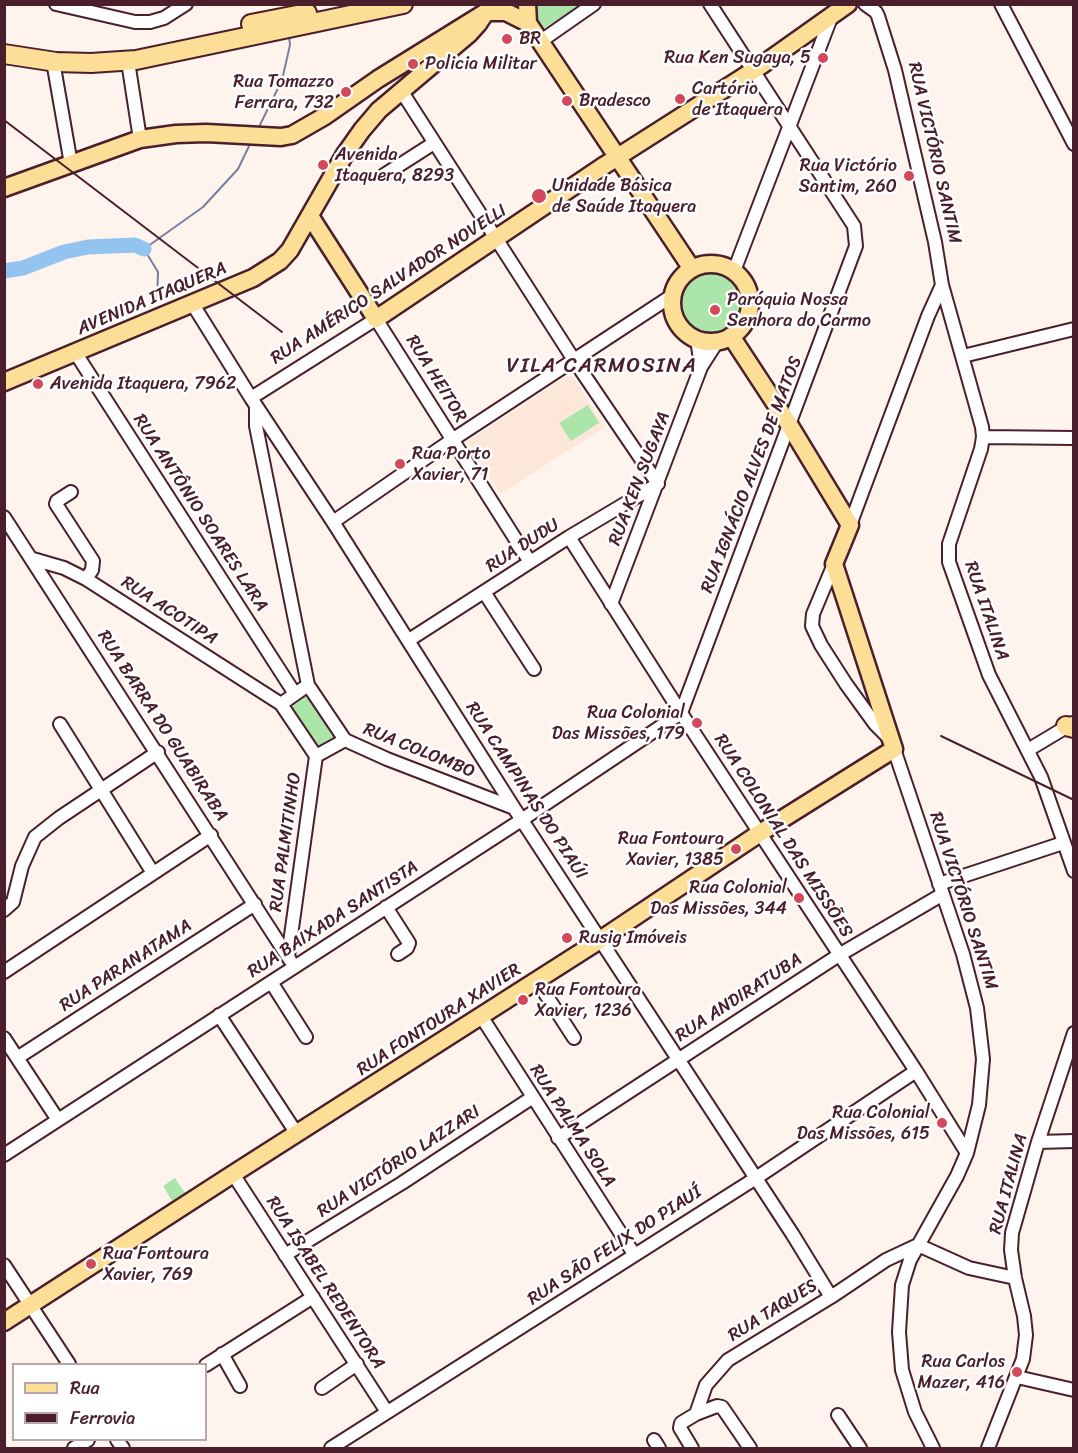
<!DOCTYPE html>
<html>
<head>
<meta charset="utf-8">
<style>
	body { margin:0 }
	#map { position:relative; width:1078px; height:1453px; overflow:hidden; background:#fef4ed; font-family:Sriracha,sans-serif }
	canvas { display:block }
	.frame { position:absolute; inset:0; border:6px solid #4a1f2b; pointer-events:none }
	.legend { position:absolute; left:12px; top:1363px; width:195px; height:78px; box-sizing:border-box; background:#fff; border:2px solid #b7a5aa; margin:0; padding:8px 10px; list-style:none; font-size:18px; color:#4a1f2b }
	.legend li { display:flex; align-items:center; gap:12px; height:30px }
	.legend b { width:30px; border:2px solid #b7a5aa }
</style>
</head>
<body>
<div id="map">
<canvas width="1078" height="1453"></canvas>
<div class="frame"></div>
<ul class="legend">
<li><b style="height:8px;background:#fdde96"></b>Rua</li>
<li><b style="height:8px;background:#4a1f2b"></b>Ferrovia</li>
</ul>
</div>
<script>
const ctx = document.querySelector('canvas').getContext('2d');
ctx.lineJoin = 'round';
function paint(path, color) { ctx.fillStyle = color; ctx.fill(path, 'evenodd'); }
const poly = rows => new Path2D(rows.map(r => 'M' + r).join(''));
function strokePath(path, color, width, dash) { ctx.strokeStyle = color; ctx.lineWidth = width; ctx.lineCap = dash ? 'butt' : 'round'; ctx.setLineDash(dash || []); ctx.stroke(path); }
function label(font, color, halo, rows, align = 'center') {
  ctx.font = font + ' Sriracha,sans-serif'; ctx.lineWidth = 5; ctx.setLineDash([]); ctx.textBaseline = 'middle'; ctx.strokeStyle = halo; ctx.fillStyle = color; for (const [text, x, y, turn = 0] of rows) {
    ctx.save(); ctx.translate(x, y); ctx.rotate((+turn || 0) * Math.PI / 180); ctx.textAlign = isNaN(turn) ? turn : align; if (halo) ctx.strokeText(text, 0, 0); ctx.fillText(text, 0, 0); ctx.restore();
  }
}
const built = poly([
	[567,376,573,377,605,427,500,494,467,442]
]);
const green = poly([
	[530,5,580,5,539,32],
	'681 302a30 30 0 1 1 60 0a30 30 0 1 1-60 0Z',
	[588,405,599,423,571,441,559,423],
	[310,690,338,734,314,749,286,705],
	[175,1178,185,1193,172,1201,163,1186]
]);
const stream = poly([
	[258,129,282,80,290,45,289,37],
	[157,302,158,272,144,249,203,207,238,169,251,142]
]);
const river = poly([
	[4,271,23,268,64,252,88,247,135,245,144,249]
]);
const minor = poly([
	[56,4,135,22,150,22,164,18,186,4],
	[865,4,876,12,878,16,895,70,935,242,942,285,982,427,983,437,981,449,949,544,949,562,989,675,1041,777,1074,871],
	[1001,4,1074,144],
	[541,41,594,4],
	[54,67,71,164],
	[129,68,140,139],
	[402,92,574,360,658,484,569,537,409,640],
	[384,175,434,143],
	[734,271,832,15],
	[192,303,251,398,333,522,514,808,793,1235,831,1297],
	[697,339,701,367],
	[75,352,295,694],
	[963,356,1074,329],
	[251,398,376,319,530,562],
	[256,406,256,426,308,685,345,740,316,756,281,704,308,685],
	[983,437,1074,438],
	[71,492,57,501,56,504,93,561,92,570,86,579],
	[4,517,288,957],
	[333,522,452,440,673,295],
	[850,525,928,316,942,285],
	[569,537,681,713,916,1071,967,1153],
	[33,559,64,568,86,579,281,704],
	[834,564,813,614,812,626,821,645,846,684,875,724,889,738],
	[484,592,534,669],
	[611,604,701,367,717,342],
	[60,724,153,873],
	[345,740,387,759,514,808],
	[894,749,963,954,977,1008,983,1059,979,1105,967,1153,957,1176,910,1260,902,1285,899,1332,902,1370,915,1412,933,1448],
	[1028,750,1073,723],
	[939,884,1063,843],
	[386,907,409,943,407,948,398,954],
	[4,910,13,902,22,866,35,837,59,818,158,752],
	[290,960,288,957,316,756],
	[4,972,211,835],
	[537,981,574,1038],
	[271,982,306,1037],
	[219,1015,297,1134],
	[481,1016,634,1254],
	[4,1038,58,1120],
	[17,1058,255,904],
	[558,1138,839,955,943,894],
	[1038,1142,1074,1141],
	[4,1155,523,819,681,713,856,246,854,226,710,4],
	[233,1174,387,1412],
	[918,1245,969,1268,1015,1278],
	[285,1255,402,1183,533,1097],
	[4,1265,69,1364],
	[222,1354,240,1386],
	[206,1365,313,1297],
	[1017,1377,1074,1390],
	[322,1388,357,1364],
	[696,1414,717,1406,722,1407,750,1448],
	[838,1415,860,1448],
	[117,1440,123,1448],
	[654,1440,659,1448],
	[74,1448,88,1440],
	[331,1448,756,1178,916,1071],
	[692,1448,680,1428,681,1423,696,1414,706,1385,728,1360,831,1297,886,1260,918,1245],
	[988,1448,1023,1359,1026,1335,1024,1316,1015,1278,1011,1250,1012,1233,1038,1142,1074,1033]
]);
const major = poly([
	[527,4,528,23,692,269],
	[4,188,140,139,176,134,206,133,281,137,292,135,325,116,378,79,486,12,506,12,528,23],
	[310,216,376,319,605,165,762,65,848,4],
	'672 303a39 39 0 1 1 78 0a39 39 0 1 1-78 0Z',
	[4,382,253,278,280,261,290,250,345,154,362,130,379,110,469,34,478,24,486,12],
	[4,1322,233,1174,600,940,760,833,894,749,834,564,850,525,790,426,731,336]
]);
const highway = poly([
	[251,24,307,13],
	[4,54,56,62,91,63,136,60,403,4],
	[1066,726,1074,728]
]);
const rail = poly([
	[4,120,282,332],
	[941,736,1074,800]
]);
const markers = [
	[507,39,6,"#d1495b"],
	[823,58,6,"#d1495b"],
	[413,64,6,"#d1495b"],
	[346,92,6,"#d1495b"],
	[680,99,6,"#d1495b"],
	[567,101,6,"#d1495b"],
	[323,165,6,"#d1495b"],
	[909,176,6,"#d1495b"],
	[539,196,8,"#d1495b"],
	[715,310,6,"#d1495b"],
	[38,384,6,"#d1495b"],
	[400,464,6,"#d1495b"],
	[697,723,6,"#d1495b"],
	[736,849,6,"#d1495b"],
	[799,898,6,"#d1495b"],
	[567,938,6,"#d1495b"],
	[523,1000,6,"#d1495b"],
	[942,1123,6,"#d1495b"],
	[91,1264,6,"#d1495b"],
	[1017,1372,6,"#d1495b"]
];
const poiNames = [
	["BR",519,39],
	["Rua Ken Sugaya, 5",811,58,"right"],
	["Policia Militar",425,64],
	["Rua Tomazzo",334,82,"right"],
	["Ferrara, 732",334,103,"right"],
	["Cartório",692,89],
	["de Itaquera",692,110],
	["Bradesco",579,101],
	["Avenida",335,155],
	["Itaquera, 8293",335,176],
	["Rua Victório",897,166,"right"],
	["Santim, 260",897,187,"right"],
	["Unidade Básica",552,186],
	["de Saúde Itaquera",552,207],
	["Paróquia Nossa",727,300],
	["Senhora do Carmo",727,321],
	["Avenida Itaquera, 7962",50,384],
	["Rua Porto",412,454],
	["Xavier, 71",412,475],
	["Rua Colonial",685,713,"right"],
	["Das Missões, 179",685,734,"right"],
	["Rua Fontoura",724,839,"right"],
	["Xavier, 1385",724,860,"right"],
	["Rua Colonial",787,888,"right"],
	["Das Missões, 344",787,909,"right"],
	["Rusig Imóveis",579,938],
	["Rua Fontoura",535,990],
	["Xavier, 1236",535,1011],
	["Rua Colonial",930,1113,"right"],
	["Das Missões, 615",930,1134,"right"],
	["Rua Fontoura",103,1254],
	["Xavier, 769",103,1275],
	["Rua Carlos",1005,1362,"right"],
	["Mazer, 416",1005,1383,"right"]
];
const streetNames = [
	["RUA VICTÓRIO SANTIM",934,153,77],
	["RUA AMÉRICO SALVADOR NOVELLI",389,285,-33],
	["AVENIDA ITAQUERA",152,299,-23],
	["RUA HEITOR",436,379,58],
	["RUA IGNÁCIO ALVES DE MATOS",752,475,-69],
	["RUA KEN SUGAYA",640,479,-69],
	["RUA ANTÔNIO SOARES LARA",200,513,57],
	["RUA DUDU",523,546,-33],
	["RUA ACOTIPA",169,611,33],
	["RUA ITALINA",986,611,71],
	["RUA BARRA DO GUABIRABA",162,726,57],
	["RUA COLOMBO",419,751,22],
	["RUA CAMPINAS DO PIAÚI",526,791,57],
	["RUA COLONIAL DAS MISSÕES",783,836,57],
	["RUA PALMITINHO",286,842,-82],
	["RUA VICTÓRIO SANTIM",963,901,72],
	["RUA BAIXADA SANTISTA",333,920,-33],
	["RUA PARANATAMA",126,966,-33],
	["RUA ANDIRATUBA",739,998,-33],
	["RUA FONTOURA XAVIER",439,1020,-33],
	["RUA PALMA SOLA",572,1126,57],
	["RUA VICTÓRIO LAZZARI",399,1162,-33],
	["RUA ITALINA",1009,1184,-75],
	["RUA SÃO FELIX DO PIAUÍ",615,1246,-33],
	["RUA ISABEL REDENTORA",325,1283,57],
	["RUA TAQUES",773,1311,-32]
];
const quarterNames = [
	["VILA CARMOSINA",602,367]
];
paint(built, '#fce7d8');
paint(green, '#abe5aa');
strokePath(stream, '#7681a1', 2);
strokePath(river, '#93c3ef', 15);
strokePath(minor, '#4a1f2b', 16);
strokePath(major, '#4a1f2b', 21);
strokePath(highway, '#4a1f2b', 22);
strokePath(minor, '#fff', 12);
strokePath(major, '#fdde96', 16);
strokePath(highway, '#fdde96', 18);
strokePath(rail, '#4a1f2b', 2);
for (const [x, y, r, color] of markers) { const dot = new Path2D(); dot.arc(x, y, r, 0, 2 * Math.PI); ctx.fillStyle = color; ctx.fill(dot); strokePath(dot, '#fff', 2); }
label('18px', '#4a1f2b', '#fff', poiNames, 'left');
label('18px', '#4a1f2b', '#fff', streetNames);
ctx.letterSpacing = '1.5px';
label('21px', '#4a1f2b', '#fff', quarterNames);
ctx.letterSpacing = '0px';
</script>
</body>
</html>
